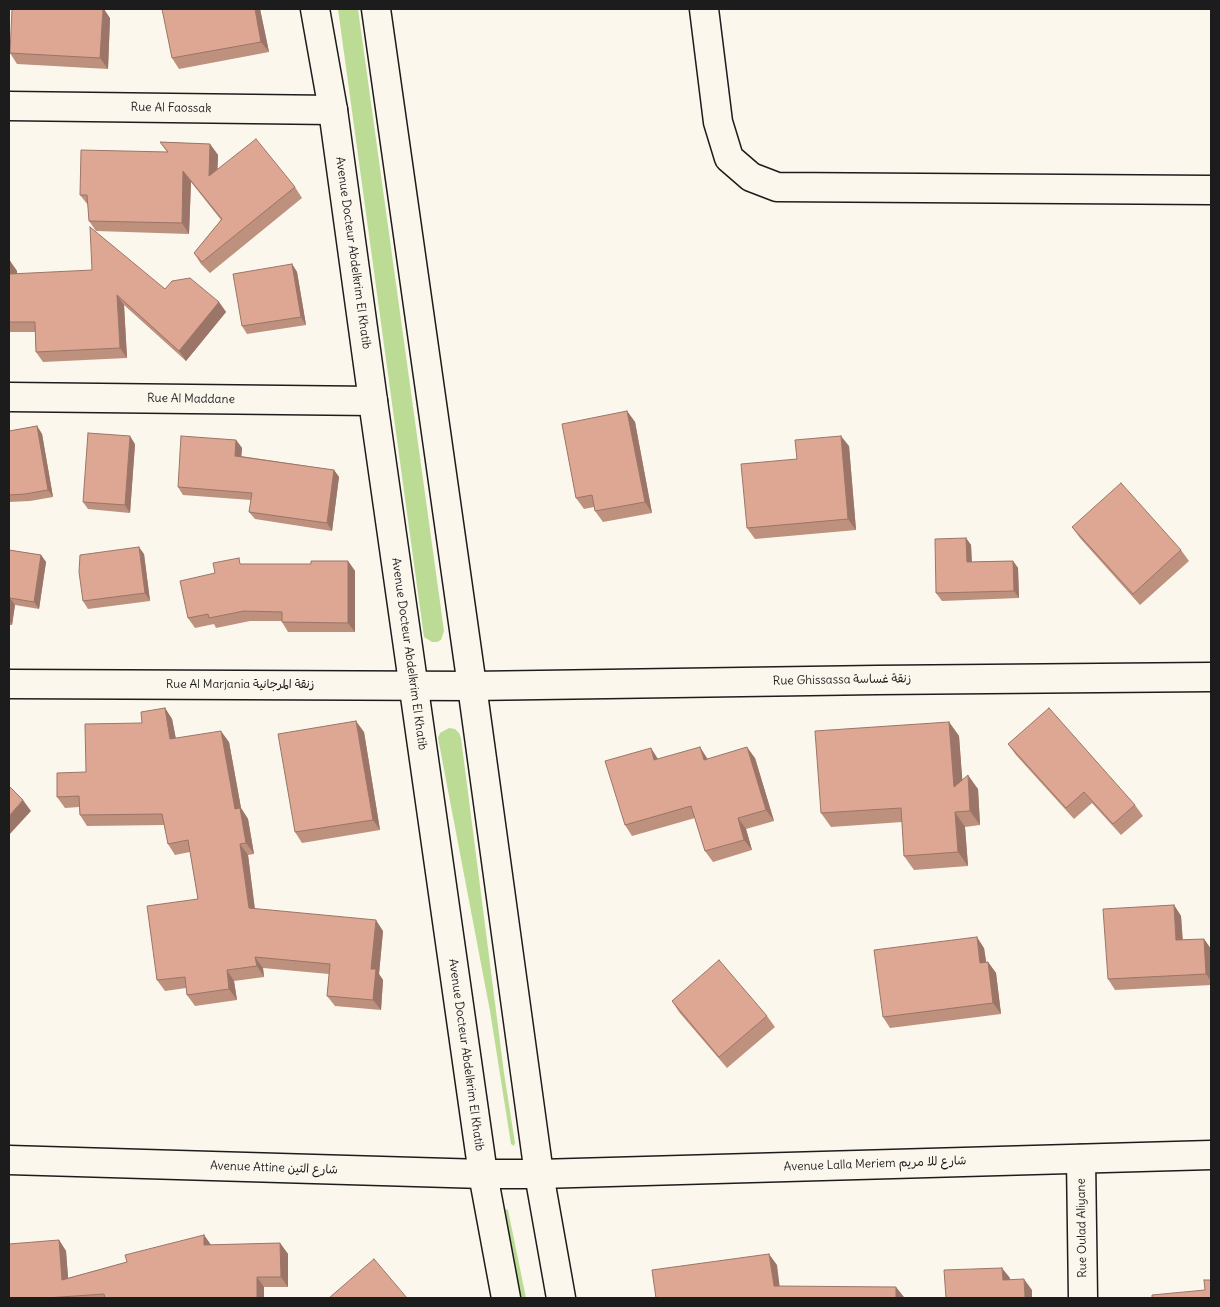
<!DOCTYPE html>
<html>
<head>
<meta charset="utf-8">
<style>
	body { margin:0 }
	#map { position:relative; width:1220px; height:1307px; overflow:hidden; background:#fbf7ec; font-family:Delius,sans-serif }
	canvas { display:block }
	.frame { position:absolute; inset:0; border:10px solid #1c1c1c; pointer-events:none }
</style>
</head>
<body>
<div id="map">
<canvas width="1220" height="1307"></canvas>
<div class="frame"></div>
</div>
<script>
const ctx = document.querySelector('canvas').getContext('2d');
ctx.lineJoin = 'round';
function paint(path, color) { ctx.fillStyle = color; ctx.fill(path, 'evenodd'); }
const poly = rows => new Path2D(rows.map(r => 'M' + r).join(''));
function strokePath(path, color, width, dash) { ctx.strokeStyle = color; ctx.lineWidth = width; ctx.lineCap = dash ? 'butt' : 'round'; ctx.setLineDash(dash || []); ctx.stroke(path); }
function label(font, color, halo, rows, align = 'center') {
  ctx.font = font + ' Delius,"Playpen Sans Arabic",sans-serif'; ctx.lineWidth = 5; ctx.setLineDash([]); ctx.textBaseline = 'middle'; ctx.strokeStyle = halo; ctx.fillStyle = color; for (const [text, x, y, turn = 0] of rows) {
    ctx.save(); ctx.translate(x, y); ctx.rotate((+turn || 0) * Math.PI / 180); ctx.textAlign = isNaN(turn) ? turn : align; if (halo) ctx.strokeText(text, 0, 0); ctx.fillText(text, 0, 0); ctx.restore();
  }
}
const green = poly([
	[338,9,358,9,444,631,441,640,437,642,432,642,424,637],
	[449,728,455,729,459,733,461,738,504,1073,515,1143,514,1146,511,1144,490,1011,438,738,440,733],
	[506,1209,508,1210,526,1298,521,1298,504,1212]
]);
const minor = poly([
	[704,9,718,122,729,158,751,177,777,187,1211,190],
	[9,106,333,110],
	[9,397,373,401],
	[9,684,472,686,877,680,1211,677],
	[1081,1159,1083,1298]
]);
const tertiary = poly([
	[9,1160,483,1174,539,1174,1211,1155]
]);
const secondary = poly([
	[315,9,333,110,373,401,483,1174,506,1298],
	[376,9,472,686,539,1174,561,1298]
]);
const wall = poly([
	[260,9,269,52,179,69,172,58],
	[110,18,108,69,17,64,10,53],
	[160,142,210,144,218,155,217,170,295,187,302,198,210,273,201,264,194,253,221,220,191,182,189,234,96,231,89,221,88,205,80,195,167,152],
	[9,261,10,261,17,271,17,273,165,289,219,302,226,312,186,361,124,305,127,358,43,362,36,352,35,332,9,332],
	[292,264,297,272,306,325,247,334,242,326],
	[627,411,635,422,652,513,603,522,595,511,594,507,584,509,576,498],
	[37,426,42,434,53,497,30,501,9,502,9,431],
	[236,440,242,448,241,456,334,470,339,477,332,531,255,519,249,512,251,500,183,495,178,487],
	[135,444,130,513,88,509,83,502],
	[849,446,856,530,755,539,747,528,797,459],
	[1072,527,1181,550,1189,561,1140,605,1080,538],
	[966,538,971,545,972,562,1013,561,1018,568,1019,598,942,601,936,593],
	[9,550,41,555,46,562,39,609,15,605,12,625,9,625],
	[144,554,150,601,88,609,83,601],
	[348,561,355,571,355,632,288,632,282,622,282,621,250,621,216,628,214,624,195,628,188,618,243,564,311,564],
	[165,708,172,719,176,739,229,742,241,808,248,819,254,854,248,855,255,909,383,931,379,974,383,980,381,1010,335,1006,327,996,329,974,263,968,264,977,234,981,237,1000,195,1006,187,995,186,988,165,991,157,980,198,899,190,852,175,855,168,844,164,825,87,826,80,815,79,807,65,808,57,797,142,723],
	[949,722,959,736,962,780,978,789,980,825,965,827,968,866,914,870,904,856,902,822,831,827,821,813],
	[364,732,380,830,302,843,295,832],
	[1008,744,1135,805,1143,816,1121,835,1092,803,1074,819,1016,755],
	[707,758,708,759,755,758,774,821,746,829,752,850,713,862,705,851,695,818,632,836,625,825,658,759],
	[1174,905,1181,916,1183,940,1204,939,1211,949,1211,985,1115,990,1108,979],
	[984,948,986,962,988,962,996,973,1001,1014,890,1028,883,1017],
	[672,1001,767,1016,775,1027,727,1068,679,1012],
	[204,1235,211,1245,280,1243,288,1254,288,1287,264,1287,264,1298,9,1298,59,1240,66,1251,68,1278,127,1262]
]);
const shadedWall = poly([
	[103,9,104,9,110,18,108,69,100,58],
	[255,9,260,9,269,52,261,42],
	[210,144,218,155,217,187,209,176],
	[183,171,191,182,189,234,182,223],
	[10,261,17,271,17,284,10,274],
	[292,264,297,272,306,325,301,317],
	[117,295,124,305,127,358,120,348],
	[219,302,226,312,186,361,179,351],
	[627,411,635,422,652,513,645,502],
	[37,426,42,434,53,497,48,490],
	[130,436,135,444,130,513,125,505],
	[841,436,849,446,856,530,848,519],
	[236,440,242,448,241,463,235,456],
	[334,470,339,477,332,531,327,523],
	[966,538,971,545,972,570,967,562],
	[139,547,144,554,150,601,145,593],
	[41,555,46,562,39,609,34,602],
	[348,561,355,571,355,632,348,623],
	[1013,561,1018,568,1019,598,1014,591],
	[10,598,15,605,12,625,9,620,9,605],
	[165,708,172,719,178,750,170,739],
	[356,721,364,732,380,830,373,820],
	[949,722,959,736,964,801,954,787],
	[221,731,229,742,241,808,248,819,254,854,246,843,235,809],
	[700,747,707,758,711,771,704,760],
	[747,747,755,758,774,821,766,810],
	[651,748,658,759,654,760],
	[968,775,978,789,980,825,970,811],
	[23,800,31,811,9,835,9,816],
	[955,812,965,827,968,866,958,852],
	[738,818,746,829,752,850,744,840],
	[240,844,248,855,256,919,249,908],
	[1174,905,1181,916,1183,951,1176,940],
	[376,920,383,931,379,974,383,980,381,1010,373,1000,371,969],
	[977,937,984,948,988,974,980,963],
	[1204,939,1211,949,1211,981,1206,974],
	[255,957,263,968,264,977,257,966],
	[988,962,996,973,1001,1014,993,1003],
	[227,970,234,981,237,1000,229,989],
	[204,1235,211,1245,204,1245],
	[59,1240,66,1251,69,1290,62,1280],
	[280,1243,288,1254,288,1287,281,1277],
	[769,1254,777,1265,781,1297,774,1286],
	[1002,1268,1010,1278,1010,1291,1003,1280],
	[257,1277,264,1287,264,1298,257,1298],
	[1024,1279,1032,1290,1032,1298,1025,1298],
	[896,1287,904,1297,904,1298,896,1298]
]);
const building = poly([
	[12,9,103,9,100,58,10,53,12,9],
	[162,9,255,9,261,42,172,58,162,9],
	[256,139,295,187,202,262,194,253,222,219,183,171,182,223,89,221,87,195,80,195,81,150,168,152,160,142,210,144,209,176,256,139],
	[90,227,165,289,172,281,190,278,219,302,179,351,117,295,120,348,36,352,35,322,9,322,9,261,10,261,10,274,92,270,90,227],
	[292,264,301,317,242,326,233,274,292,264],
	[627,411,645,502,595,511,592,495,576,498,562,424,627,411],
	[37,426,48,490,25,494,9,495,9,431,37,426],
	[88,433,130,436,125,505,83,502,88,433],
	[181,436,236,440,235,456,334,470,327,523,249,512,252,493,178,487,181,436],
	[841,436,848,519,747,528,741,464,797,459,795,440,841,436],
	[1121,483,1181,550,1133,594,1072,527,1121,483],
	[966,538,967,562,1013,561,1014,591,936,593,935,539,966,538],
	[139,547,145,593,83,601,79,572,80,555,139,547],
	[9,550,41,555,34,602,10,598,9,605,9,550],
	[239,558,240,564,311,564,311,561,348,561,348,623,282,622,282,612,244,611,209,618,208,614,188,618,180,581,215,573,213,563,239,558],
	[165,708,170,739,221,731,235,809,240,808,246,843,240,844,249,908,376,920,371,969,376,969,373,1000,327,996,330,964,255,957,257,966,227,970,229,989,187,995,185,977,157,980,147,906,198,899,188,840,168,844,162,814,80,815,79,796,57,797,57,773,86,772,85,724,142,723,141,712,165,708],
	[1049,708,1135,805,1113,824,1084,792,1066,808,1008,744,1049,708],
	[356,721,373,820,295,832,278,734,356,721],
	[949,722,954,787,968,775,970,811,955,812,958,852,904,856,901,808,821,813,815,731,949,722],
	[700,747,704,760,747,747,766,810,738,818,744,840,705,851,691,806,625,825,605,761,651,748,654,760,700,747],
	[9,786,23,800,9,816,9,786],
	[1174,905,1176,940,1204,939,1206,974,1108,979,1103,909,1174,905],
	[977,937,980,963,988,962,993,1003,883,1017,874,950,977,937],
	[719,960,767,1016,719,1057,672,1001,719,960],
	[204,1235,204,1245,280,1243,281,1277,257,1277,257,1298,105,1298,104,1294,46,1298,9,1298,9,1244,59,1240,62,1280,127,1262,125,1255,204,1235],
	[769,1254,774,1286,896,1287,896,1298,656,1298,652,1270,769,1254],
	[374,1259,407,1298,329,1298,374,1259],
	[1002,1268,1003,1280,1024,1279,1025,1298,946,1298,944,1270,1002,1268],
	[1204,1280,1211,1280,1211,1298,1152,1298,1152,1295,1205,1290,1204,1280]
]);
const streetNames = [
	["Rue Al Faossak",171,108,1],
	["Avenue Docteur Abdelkrim El Khatib",353,253,82],
	["Rue Al Maddane",191,399,1],
	["Avenue Docteur Abdelkrim El Khatib",409,654,82],
	["Rue Ghissassa زنقة غساسة",842,680,-1],
	["Rue Al Marjania زنقة المرجانية",240,685],
	["Avenue Docteur Abdelkrim El Khatib",466,1055,82],
	["Avenue Lalla Meriem شارع للا مريم",875,1164,-2],
	["Avenue Attine شارع التين",274,1168,2],
	["Rue Oulad Aliyane",1082,1228,-91]
];
paint(green, '#bcdc95');
strokePath(minor, '#1c1c1c', 31);
strokePath(tertiary, '#1c1c1c', 31);
strokePath(secondary, '#1c1c1c', 31);
strokePath(minor, '#fbf7ec', 28);
strokePath(tertiary, '#fbf7ec', 28);
strokePath(secondary, '#fbf7ec', 28);
paint(wall, '#be907e');
paint(shadedWall, '#9b7567');
paint(building, '#dda793');
strokePath(building, '#9b7567', 1);
label('12px', '#1c1c1c', '#fbf7ec', streetNames);
</script>
</body>
</html>
